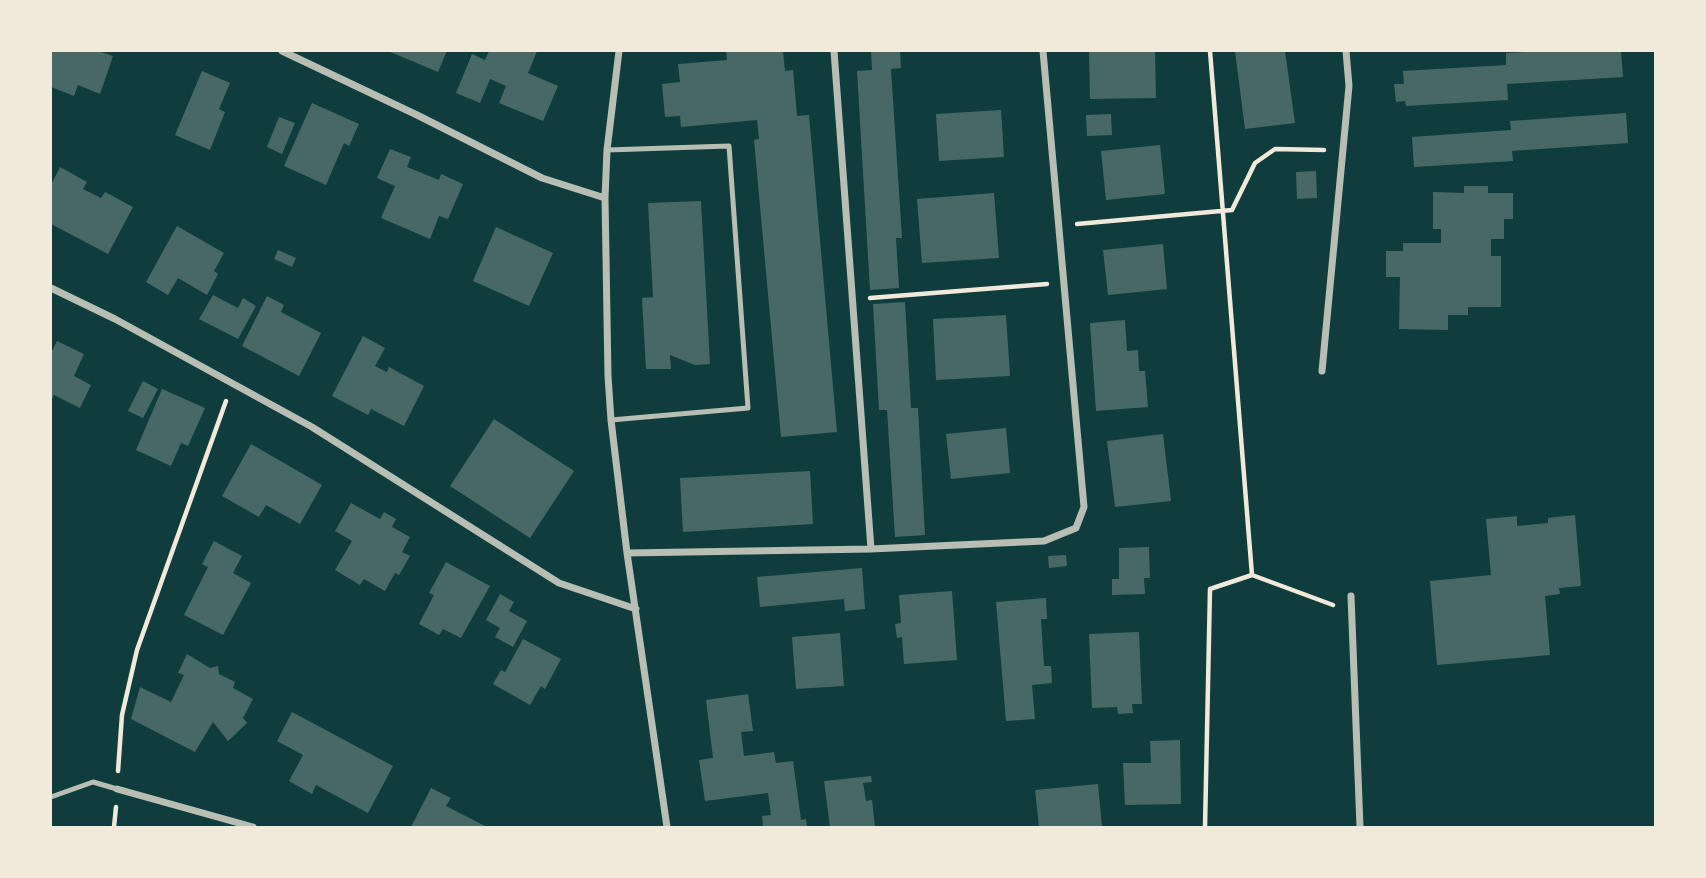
<!DOCTYPE html>
<html>
<head>
<meta charset="utf-8">
<style>
	body { margin:0 }
	#map { position:relative; width:1706px; height:878px; overflow:hidden; background:#0f3d3e; font-family:"IBM Plex Sans",sans-serif }
	canvas { display:block }
	.frame { position:absolute; inset:0; border:52px solid #f1e9da; pointer-events:none }
</style>
</head>
<body>
<div id="map">
<canvas width="1706" height="878"></canvas>
<div class="frame"></div>
</div>
<script>
const ctx = document.querySelector('canvas').getContext('2d');
ctx.lineJoin = 'round';
function paint(path, color) { ctx.fillStyle = color; ctx.fill(path, 'evenodd'); }
const poly = rows => new Path2D(rows.map(r => 'M' + r).join(''));
function strokePath(path, color, width, dash) { ctx.strokeStyle = color; ctx.lineWidth = width; ctx.lineCap = dash ? 'butt' : 'round'; ctx.setLineDash(dash || []); ctx.stroke(path); }
const building = poly([
	[51,51,98,51,113,56,100,94,78,85,74,96,51,87],
	[388,51,447,51,438,72],
	[489,51,537,51,528,73,558,86,543,121,499,103,506,86,490,79,480,103,456,93,472,54,485,60],
	[726,51,783,51,785,71,793,70,797,116,809,115,837,432,781,437,754,140,759,139,757,120,681,127,680,116,665,117,662,84,680,82,678,64,727,60],
	[871,51,900,51,901,68,891,69,902,238,896,238,899,288,870,290,857,71,872,70],
	[1089,51,1155,51,1156,98,1090,99],
	[1235,51,1285,51,1295,123,1245,129],
	[1548,51,1621,51,1623,77,1507,84,1508,100,1406,106,1405,101,1396,102,1394,84,1404,84,1403,71,1506,65,1506,53],
	[202,71,230,83,219,109,225,112,210,150,175,135],
	[312,103,359,124,349,146,344,143,326,185,284,166],
	[1001,110,1004,157,939,161,936,114],
	[1626,113,1628,143,1512,151,1513,161,1414,167,1412,137,1511,130,1510,121],
	[1111,114,1112,135,1087,136,1086,115],
	[279,117,295,123,282,154,267,147],
	[1160,145,1165,194,1106,200,1101,151],
	[390,149,411,157,407,167,439,180,441,174,463,184,448,219,439,216,430,239,381,218,395,186,377,178],
	[60,167,87,182,83,189,101,198,105,192,133,207,108,254,51,224,51,185],
	[1316,171,1317,198,1297,199,1296,172],
	[1464,186,1488,186,1488,193,1513,193,1513,219,1504,219,1504,239,1491,239,1491,256,1501,256,1501,307,1468,307,1468,315,1448,315,1448,330,1399,329,1400,277,1386,277,1386,251,1403,251,1403,243,1441,243,1441,229,1433,229,1433,192,1464,193],
	[994,193,999,258,922,263,917,199],
	[701,201,710,364,695,365,670,355,671,369,646,369,642,298,653,297,648,203],
	[177,226,224,253,214,271,218,274,207,295,178,278,168,295,146,282],
	[496,227,553,253,529,306,473,281],
	[1163,244,1167,289,1108,295,1103,250],
	[278,250,296,258,292,267,274,259],
	[213,295,238,308,243,298,256,306,238,339,199,319],
	[267,296,284,305,281,312,321,333,299,376,242,346],
	[905,302,911,408,918,408,925,535,895,537,887,410,879,410,873,304],
	[1006,315,1010,376,936,380,933,319],
	[1125,320,1127,351,1138,350,1139,371,1145,371,1148,407,1096,411,1090,323],
	[363,336,385,348,375,366,387,372,389,367,424,386,404,426,371,409,368,415,332,396],
	[57,341,84,354,74,376,91,385,80,408,54,395,51,400,51,353],
	[143,381,158,389,143,418,128,411],
	[162,389,205,408,188,446,181,443,171,466,136,450],
	[494,419,574,471,530,538,450,486],
	[1006,428,1010,473,951,479,946,434],
	[1163,434,1171,501,1115,507,1107,441],
	[251,444,322,485,300,524,266,505,259,517,222,496],
	[810,471,813,524,683,532,680,478],
	[351,503,380,519,384,512,396,519,392,527,410,537,402,552,410,556,399,575,395,573,385,591,364,579,360,585,335,570,352,541,335,531],
	[1575,515,1581,586,1559,588,1560,594,1545,596,1550,655,1437,665,1430,581,1491,575,1486,519,1517,516,1517,526,1548,523,1548,518],
	[214,541,242,556,233,573,251,583,223,635,184,615,208,567,202,564],
	[1149,547,1150,578,1144,578,1145,594,1112,595,1112,579,1119,579,1119,548],
	[1066,555,1067,566,1049,568,1048,556],
	[446,562,490,586,461,638,443,629,439,635,419,624,434,595,429,593],
	[862,568,865,609,845,611,844,599,760,607,757,577],
	[952,591,957,660,904,664,902,637,897,638,895,624,901,623,899,595],
	[500,594,514,602,509,611,527,621,513,647,495,637,500,628,486,620],
	[1046,598,1047,619,1041,619,1044,666,1051,666,1052,683,1032,685,1035,719,1006,721,996,602],
	[1139,632,1142,704,1132,704,1133,713,1118,714,1117,707,1092,708,1089,634],
	[840,633,844,686,796,689,792,637],
	[523,639,561,659,545,689,541,686,530,705,493,684,501,670,505,672],
	[187,654,210,668,218,666,219,674,235,682,233,688,253,699,243,718,247,723,228,741,213,722,195,752,131,719,140,687,171,702,184,675,178,673],
	[748,694,753,731,741,732,744,756,774,752,776,763,793,761,801,820,806,819,807,827,763,827,762,816,771,815,768,793,705,801,699,760,713,758,706,700],
	[292,712,393,766,368,813,316,785,312,794,289,781,303,755,277,741],
	[1180,740,1181,804,1125,805,1123,763,1151,763,1150,741],
	[871,776,872,782,863,783,866,801,872,800,875,827,830,827,824,781],
	[1098,784,1102,827,1039,827,1035,790],
	[431,788,451,798,446,806,487,827,411,827]
]);
const path = poly([
	[1077,224,1232,210,1255,163,1275,149,1324,150],
	[870,298,1047,284],
	[1252,575,1333,605],
	[118,771,122,715,137,650,226,401],
	[114,827,116,807],
	[1205,827,1210,589,1252,575,1210,51]
]);
const service = poly([
	[607,150,729,146,748,408,611,420],
	[51,797,93,782,117,789]
]);
const minor = poly([
	[282,51,417,115,542,178,605,198],
	[619,51,607,150,605,198,608,376,611,420,627,553,667,827],
	[834,51,871,549],
	[51,288,115,319,312,427,559,583,636,609],
	[1322,371,1349,86,1346,51],
	[627,553,871,549,1044,541,1076,528,1084,507,1043,51],
	[1351,596,1360,827],
	[117,789,253,827]
]);
paint(building, '#486865');
strokePath(path, '#f1e9da', 4.5);
strokePath(service, '#b8beb3', 5);
strokePath(minor, '#b8beb3', 7);
</script>
</body>
</html>
